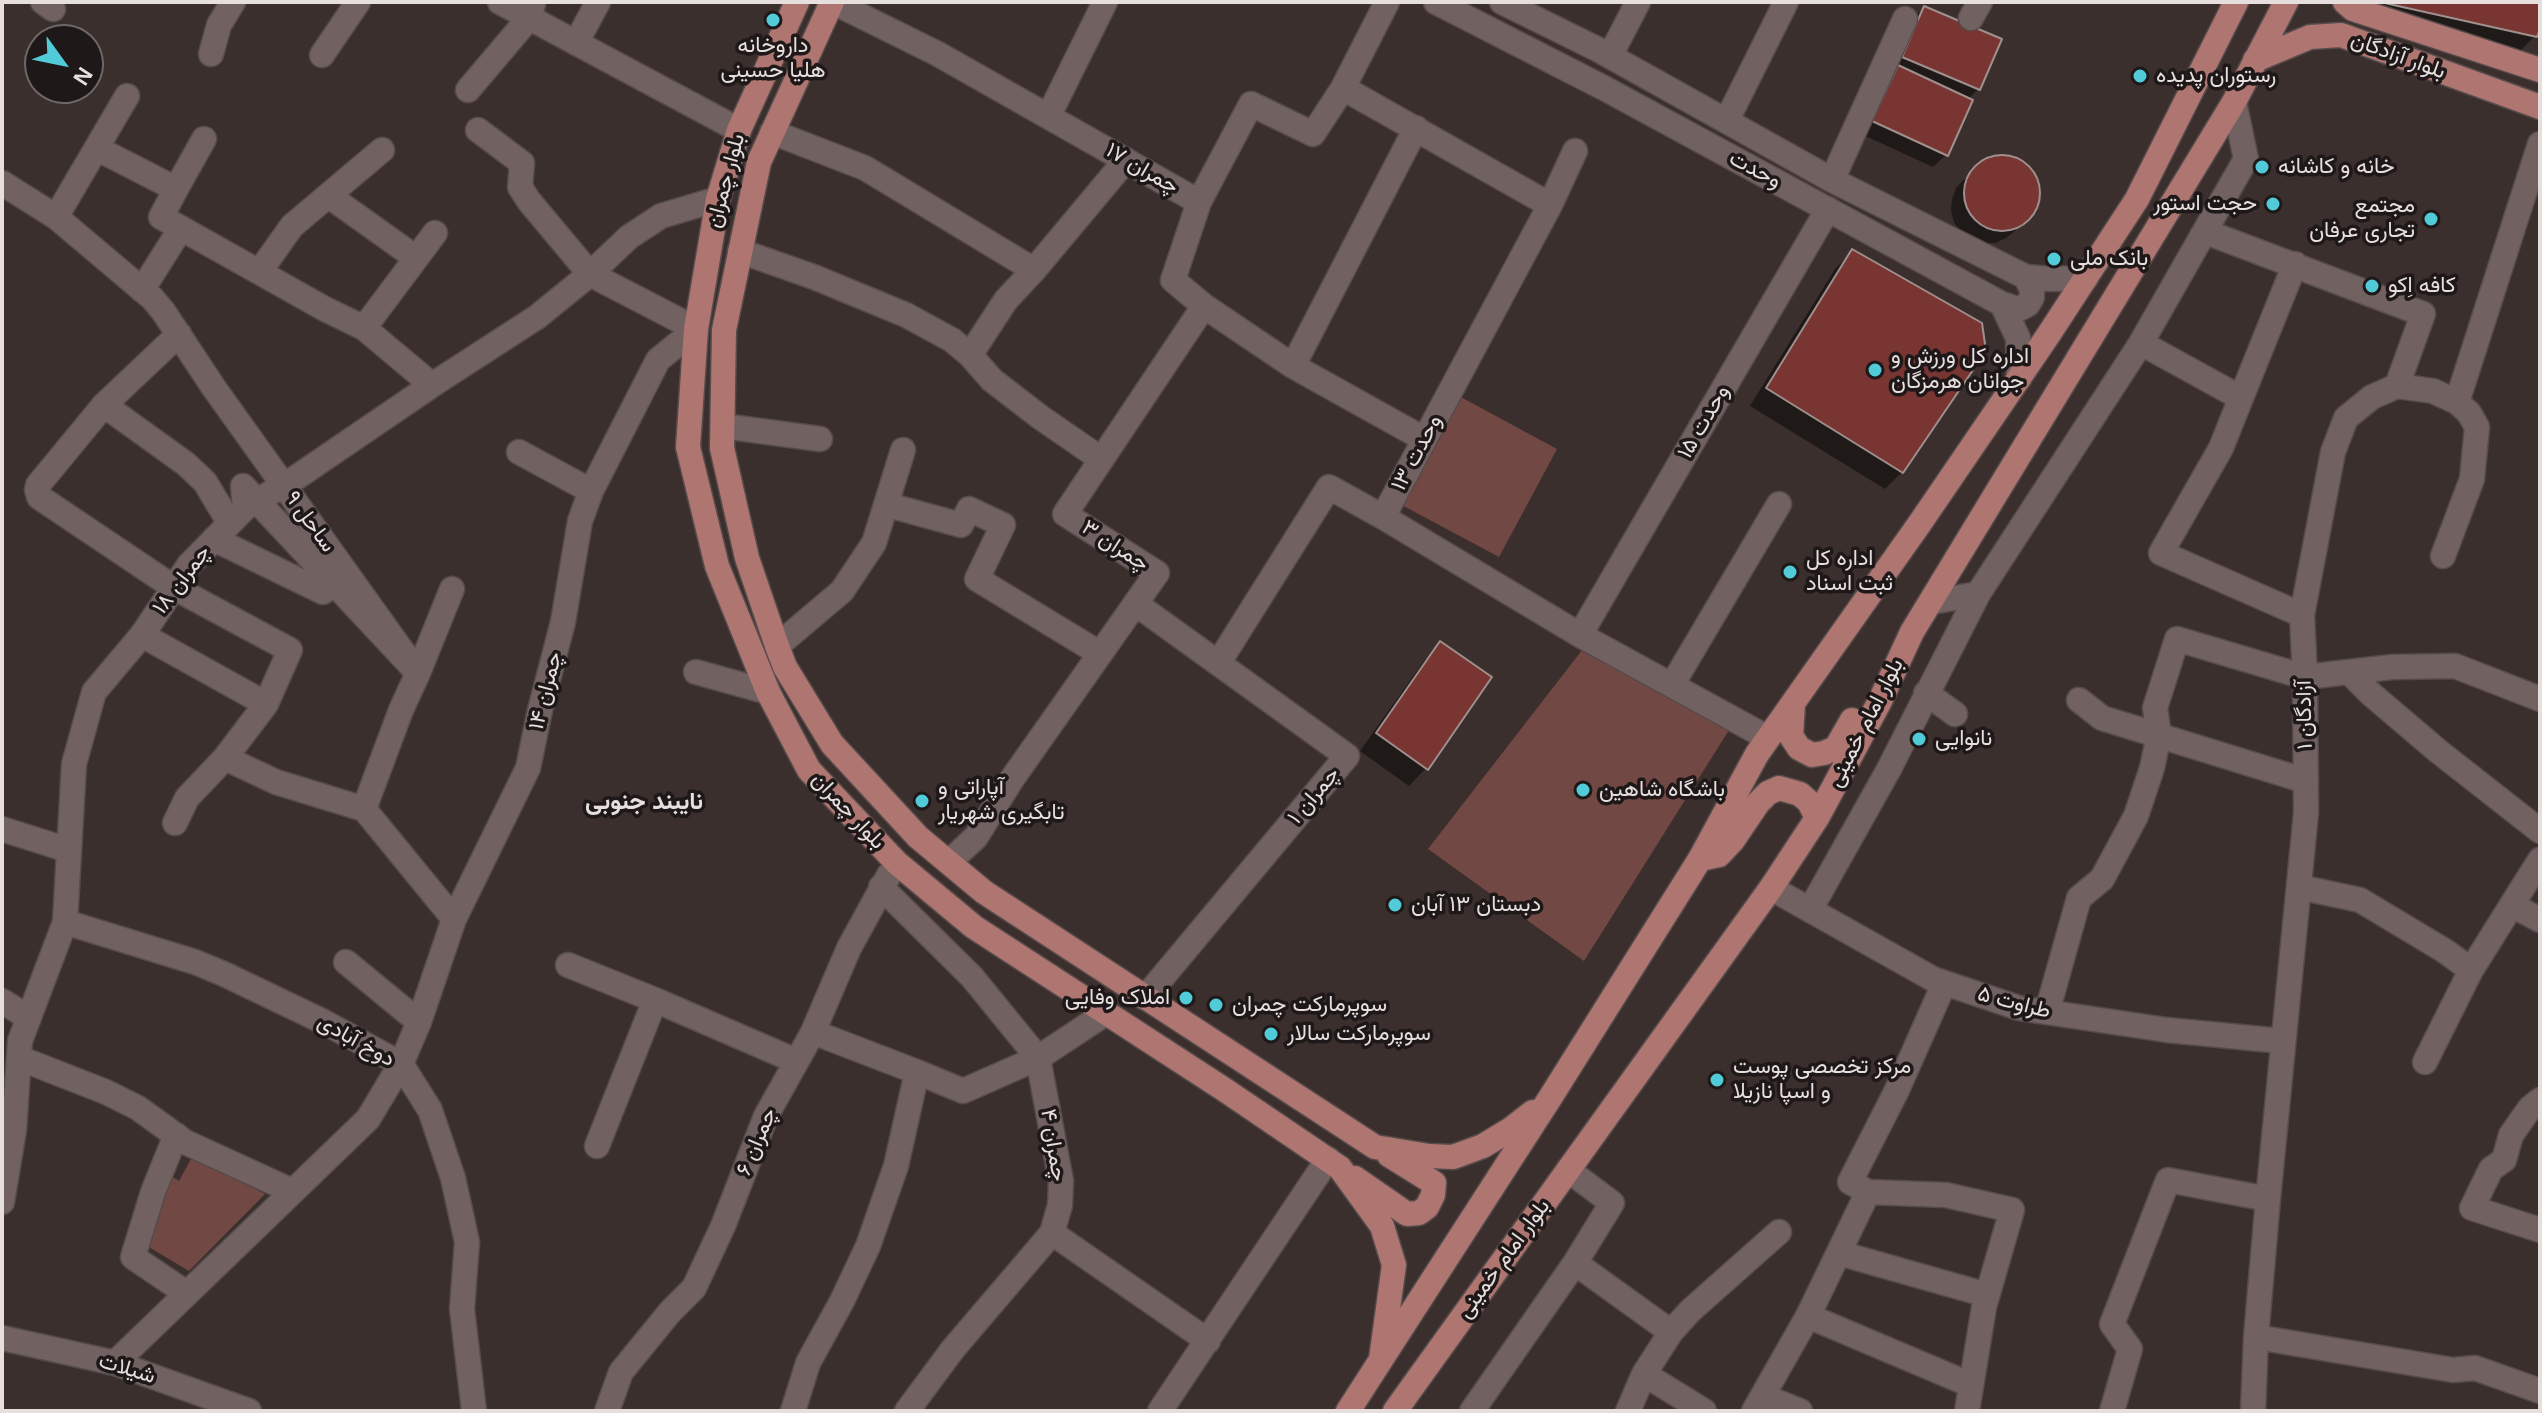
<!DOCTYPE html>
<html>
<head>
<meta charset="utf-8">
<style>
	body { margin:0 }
	#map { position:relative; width:2542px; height:1413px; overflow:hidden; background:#3b2f2d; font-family:Arial,sans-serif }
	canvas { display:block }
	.frame { position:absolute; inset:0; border:4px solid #e7dfde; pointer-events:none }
	.north { position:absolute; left:24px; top:24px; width:80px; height:80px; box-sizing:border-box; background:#1e1818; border:2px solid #6e6867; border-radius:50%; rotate:123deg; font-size:22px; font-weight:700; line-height:32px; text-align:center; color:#e7dfde }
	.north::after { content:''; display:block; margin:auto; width:28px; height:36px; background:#52cbd8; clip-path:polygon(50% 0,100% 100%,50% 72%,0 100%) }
</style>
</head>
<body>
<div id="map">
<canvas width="2542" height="1413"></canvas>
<div class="frame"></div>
<div class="north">N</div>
</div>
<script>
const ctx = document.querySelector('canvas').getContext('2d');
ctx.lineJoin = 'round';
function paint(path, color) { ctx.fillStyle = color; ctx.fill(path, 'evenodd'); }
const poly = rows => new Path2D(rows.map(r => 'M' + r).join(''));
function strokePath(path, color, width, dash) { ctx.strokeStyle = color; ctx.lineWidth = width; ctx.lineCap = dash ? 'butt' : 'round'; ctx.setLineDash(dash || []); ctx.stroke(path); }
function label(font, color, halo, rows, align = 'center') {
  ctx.font = font + ' Arial,Vazirmatn,sans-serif'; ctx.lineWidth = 7; ctx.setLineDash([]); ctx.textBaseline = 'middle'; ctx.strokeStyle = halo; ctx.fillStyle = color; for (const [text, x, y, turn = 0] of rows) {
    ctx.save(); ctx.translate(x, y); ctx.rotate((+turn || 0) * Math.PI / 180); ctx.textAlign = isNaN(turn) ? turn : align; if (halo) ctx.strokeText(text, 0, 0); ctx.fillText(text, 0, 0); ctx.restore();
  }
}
const green = poly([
	[1457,395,1557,449,1499,557,1398,503],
	[1586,645,1729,730,1584,961,1428,849],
	[192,1157,265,1194,189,1271,142,1243,168,1174,179,1181]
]);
const shadow = poly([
	[2341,2,2540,2,2540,24,2535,36,2518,53],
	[1924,8,1999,40,1978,89,1968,99,1946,155,1933,167,1861,134,1886,80,1894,72,1890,70,1911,21],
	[1999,156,2011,157,2022,162,2031,170,2037,181,2038,194,2036,206,2030,216,2016,230,2006,238,1995,243,1983,243,1961,233,1954,222,1951,211,1952,199,1956,188,1978,165,1988,159],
	[1852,252,1902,472,1885,489,1750,406,1835,269],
	[1441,643,1426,768,1409,786,1360,751,1424,661]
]);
const building = poly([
	[2380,2,2540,2,2540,29,2537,37,2380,2],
	[1924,6,2002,39,1980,90,1902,57,1924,6],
	[1898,65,1973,100,1948,156,1872,121,1898,65],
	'1964 193a38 38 0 1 1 76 0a38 38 0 1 1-76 0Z',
	[1852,249,1982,323,1986,351,1903,473,1766,388,1852,249],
	[1440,641,1492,677,1428,770,1376,733,1440,641]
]);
const minor = poly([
	[43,2,53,9],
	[500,2,739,130],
	[833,2,938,54,1199,202,1173,280,1204,306,1293,366,1424,439],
	[1436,2,1604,88,2002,304,2018,338,2019,379],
	[1502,2,1599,50,1832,180,2026,277,2050,279,2086,278],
	[1971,18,1980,2],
	[576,43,598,2],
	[211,54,219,25,233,2],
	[322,55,358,2],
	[1610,56,1638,2],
	[1343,88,1550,205],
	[468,90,529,18,533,4],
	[1049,115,1105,2],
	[1727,120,1786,2],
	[772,132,865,168,1034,270],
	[98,149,176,189,161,217,325,309,364,328,432,385],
	[1832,180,1905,19],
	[2,183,56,217,152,298,163,311,214,388,418,673,243,486,245,508],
	[176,189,204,139],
	[329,196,416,258],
	[1199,202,1251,104,1313,134,1343,88,1387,2],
	[56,217,127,96],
	[2206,232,2423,314,2397,386],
	[740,251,814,277,906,315,952,340,970,355,992,380,1040,417,1101,459],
	[260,271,292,226,382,150],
	[142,290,181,228],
	[2002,304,2014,308,2021,308,2028,304,2032,297,2032,290,2026,277],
	[364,328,435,233],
	[2141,343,2241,398,2221,448,2161,553,2302,615],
	[970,355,1006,300,1034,270,1126,160],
	[1293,366,1416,128],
	[2241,398,2295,264],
	[104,405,186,464,205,482,229,522],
	[723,426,820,439],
	[519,452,591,491],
	[888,505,961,525,969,509,1003,525,977,579,1099,653],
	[1383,517,1550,205,1575,151],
	[214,539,323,592],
	[2443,556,2472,479,2477,427,2469,413,2457,402],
	[1931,602,1978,594],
	[1136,604,1347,756,1145,998],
	[142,635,266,704],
	[1580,635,1828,209],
	[777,646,842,591,874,543,903,450],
	[1219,662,1329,487,1383,517,1580,635,1768,738],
	[696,672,768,692],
	[2349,672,2371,694,2438,751,2540,831],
	[1672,685,1779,504],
	[1926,693,1955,714],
	[2079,700,2102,718,2306,781],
	[225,758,276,782,364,809,401,710,418,673,452,589],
	[364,809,454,919],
	[175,823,187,798,225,758,266,704,290,650,173,587,39,497,37,490,38,485,104,405,179,334],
	[2,829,68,850],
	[949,862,976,837,1012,779,1157,573,1065,514,1204,306],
	[881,887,972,977,1038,1058,1061,1181,1060,1205,1052,1233,953,1349,907,1411],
	[2299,887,2360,900,2445,951,2471,970,2540,860],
	[1771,888,1933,979,2019,1008,2167,1030,2282,1041],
	[2512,905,2540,920],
	[1810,910,1889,769,1978,594,2141,343,2246,159,2234,102],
	[65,922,195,962,224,974,324,1022,401,1064,430,1110,453,1178,467,1242,462,1309,474,1411],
	[346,962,419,1022],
	[568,965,655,1000,796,1061],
	[2,1001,29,1018],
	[2047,1012,2079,898,2102,879,2136,816,2152,768,2159,735,2155,708,2177,639,2305,677,2392,667,2455,666,2540,699],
	[19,1058,106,1092,138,1108,185,1142,292,1191],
	[2425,1062,2471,970],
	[917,1072,963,1091,1038,1058,1106,1013],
	[2540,1100,2530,1108,2511,1135,2504,1160,2491,1169,2472,1208,2540,1230],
	[176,1135,153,1192,133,1257,186,1293],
	[597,1146,655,1000],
	[1568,1170,1612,1203,1575,1263,1671,1332,1690,1311,1779,1232],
	[1868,1192,1946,1195,2012,1210,1984,1307,1967,1411],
	[2,1202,14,1130,20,1041,65,922,74,764,94,692,142,635,189,565,245,508,297,477,432,385,537,317,590,274,629,237,661,216,718,199],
	[1052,1233,1208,1341],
	[1839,1253,1987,1295],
	[1808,1316,1971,1385],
	[1671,1332,1644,1374,1704,1411],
	[2256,1337,2453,1370,2475,1368,2540,1391],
	[2,1338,115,1363,249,1411],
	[115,1363,368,1119,401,1064,419,1022,454,919,528,768,540,710,563,622,580,521,591,491,658,360,696,329,590,274,529,201,520,187,522,163,478,130],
	[1763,1396,1800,1411],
	[607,1411,621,1372,670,1312,694,1288,723,1226,766,1116,813,1032,849,948,889,875],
	[793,1411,808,1363,842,1301,868,1246,896,1166,917,1072,813,1032],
	[1160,1411,1328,1159],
	[1472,1411,1575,1263],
	[1628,1411,1644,1374],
	[1754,1411,1808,1316,1868,1192,1850,1182,1897,1090,1944,984],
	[2112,1411,2130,1349,2112,1324,2168,1180,2268,1199],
	[2253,1411,2256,1337,2268,1199,2306,813,2305,677,2302,615,2333,452,2346,418,2372,397,2397,386,2433,391,2457,402,2540,144]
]);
const major = poly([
	[797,2,739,130,718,199,696,329,688,447,717,566,768,692,809,770,897,863,974,927,1225,1090,1340,1168,1382,1226,1394,1265,1381,1359],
	[832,2,759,162,724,330,722,448,747,558,777,646,785,667,832,744,918,837,984,892,1375,1147,1429,1156,1453,1157,1483,1146,1511,1129,1533,1112],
	[2345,2,2353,9,2540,70],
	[2255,60,2310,37,2341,35,2540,107],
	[1793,704,1791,736,1799,748,1812,755,1824,753,1836,748,1852,720],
	[1700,859,1719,855,1733,840,1758,803,1768,793,1779,788,1800,794,1809,802,1817,818],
	[1355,1178,1407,1214,1419,1213,1427,1207,1433,1195,1434,1183,1389,1155],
	[1348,1411,1550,1098,1700,859,1757,754,1920,523,2049,334,2137,199,2236,2],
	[1395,1411,1771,888,1817,818,1880,701,1912,632,2234,102,2286,2]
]);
const markers = [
	[773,20,8,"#52cbd8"],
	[2140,76,8,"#52cbd8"],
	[2262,167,8,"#52cbd8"],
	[2273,204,8,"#52cbd8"],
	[2431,219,8,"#52cbd8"],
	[2054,259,8,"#52cbd8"],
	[2372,286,8,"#52cbd8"],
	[1875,370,8,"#52cbd8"],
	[1790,572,8,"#52cbd8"],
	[1919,739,8,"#52cbd8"],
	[1583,790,8,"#52cbd8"],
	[922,801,8,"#52cbd8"],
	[1395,905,8,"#52cbd8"],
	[1186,998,8,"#52cbd8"],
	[1216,1005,8,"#52cbd8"],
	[1271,1034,8,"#52cbd8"],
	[1717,1080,8,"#52cbd8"]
];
const poiNames = [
	["داروخانه",773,46,"center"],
	["هلیا حسینی",773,71,"center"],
	["رستوران پدیده",2156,76],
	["خانه و کاشانه",2278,167],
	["حجت استور",2257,204,"right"],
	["مجتمع",2415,206,"right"],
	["تجاری عرفان",2415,231,"right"],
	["بانک ملی",2070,259],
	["کافه اِکو",2388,286],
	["اداره کل ورزش و",1891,357],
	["جوانان هرمزگان",1891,382],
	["اداره کل",1806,559],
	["ثبت اسناد",1806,584],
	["نانوایی",1935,739],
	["آپاراتی و",938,788],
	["تابگیری شهریار",938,813],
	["باشگاه شاهین",1599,790],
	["دبستان ۱۳ آبان",1411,905],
	["املاک وفایی",1170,998,"right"],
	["سوپرمارکت چمران",1232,1005],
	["سوپرمارکت سالار",1287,1034],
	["مرکز تخصصی پوست",1733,1067],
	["و اسپا نازیلا",1733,1092]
];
const streetNames = [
	["بلوار آزادگان",2398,56,20],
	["چمران ۱۷",1142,169,30],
	["وحدت",1755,170,28],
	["بلوار چمران",726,181,-75],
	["وحدت ۱۵",1704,422,-60],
	["وحدت ۱۳",1417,453,-62],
	["ساحل ۹",310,522,54],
	["چمران ۳",1115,546,33],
	["چمران ۱۸",182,580,-53],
	["چمران ۱۴",546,691,-76],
	["آزادگان ۱",2305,715,-91],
	["بلوار امام خمینی",1866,723,-63],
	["چمران ۱",1314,796,-50],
	["بلوار چمران",848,811,47],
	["طراوت ۵",2014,1003,14],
	["دوخ آبادی",356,1041,29],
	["چمران ۶",757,1142,-67],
	["چمران ۴",1053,1145,81],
	["بلوار امام خمینی",1504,1259,-54],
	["شیلات",127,1369,17]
];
const neighbourhoodNames = [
	["نایبند جنوبی",644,802]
];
paint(green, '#724844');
paint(shadow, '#0007');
paint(building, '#783532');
strokePath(building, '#9f908e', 2);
strokePath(minor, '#554b4a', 27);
strokePath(major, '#554b4a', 27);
strokePath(minor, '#716261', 24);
strokePath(major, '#ae7571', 24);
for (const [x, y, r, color] of markers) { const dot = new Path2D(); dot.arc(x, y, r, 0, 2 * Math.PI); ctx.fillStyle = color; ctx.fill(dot); strokePath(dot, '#1e1818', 3); }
label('22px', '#e7dfde', '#1e1818', poiNames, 'left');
label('22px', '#e7dfde', '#1e1818', streetNames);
label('bold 24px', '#e7dfde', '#1e1818', neighbourhoodNames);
</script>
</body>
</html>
